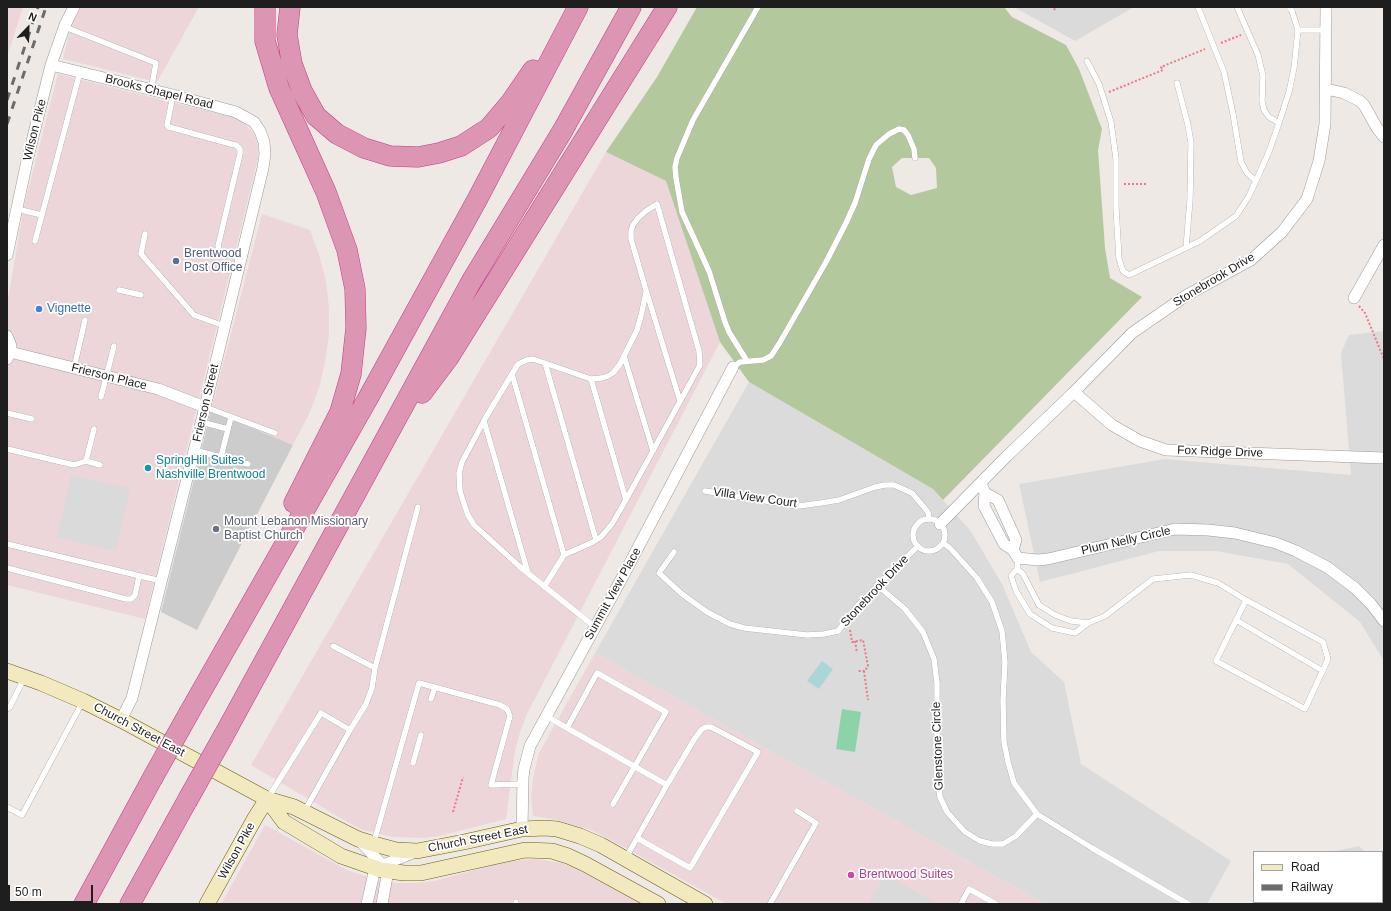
<!DOCTYPE html>
<html>
<head>
<meta charset="utf-8">
<style>
	body { margin:0 }
	#map { position:relative; width:1391px; height:911px; overflow:hidden; background:#eee9e5; font-family:Helvetica,sans-serif }
	canvas { display:block }
	.frame { position:absolute; inset:0; border:8px solid #1e1e1e; pointer-events:none }
	.legend { position:absolute; left:1253px; top:851px; width:130px; height:52px; box-sizing:border-box; background:#fff; border:1px solid #a5a5a5; margin:0; padding:5px 7px; list-style:none; font-size:12px; color:#1e1e1e }
	.legend li { display:flex; align-items:center; gap:8px; height:20px }
	.legend b { width:20px; border:1px solid #a5a5a5 }
	.north { position:absolute; left:8px; top:8px; width:40px; height:40px; -webkit-text-stroke:3px #fff; paint-order:stroke; rotate:23deg; font-size:11px; font-weight:700; line-height:16px; text-align:center; color:#1e1e1e }
	.north::after { content:''; display:block; margin:auto; width:14px; height:18px; background:#1e1e1e; clip-path:polygon(50% 0,100% 100%,50% 72%,0 100%) }
	.scale { position:absolute; left:8px; top:885px; width:85px; height:18px; box-sizing:border-box; border:2px solid #1e1e1e; border-top:0; padding-left:5px; font-size:12px; line-height:14px; white-space:nowrap; color:#1e1e1e; -webkit-text-stroke:3px #fff; paint-order:stroke }
</style>
</head>
<body>
<div id="map">
<canvas width="1391" height="911"></canvas>
<div class="frame"></div>
<ul class="legend">
<li><b style="height:5px;background:#f2e9bf"></b>Road</li>
<li><b style="height:5px;background:#6c6c6c"></b>Railway</li>
</ul>
<div class="north">N</div>
<div class="scale">50 m</div>
</div>
<script>
const ctx = document.querySelector('canvas').getContext('2d');
ctx.lineJoin = 'round';
function paint(path, color) { ctx.fillStyle = color; ctx.fill(path, 'evenodd'); }
const poly = rows => new Path2D(rows.map(r => 'M' + r).join(''));
function strokePath(path, color, width, dash) { ctx.strokeStyle = color; ctx.lineWidth = width; ctx.lineCap = dash ? 'butt' : 'round'; ctx.setLineDash(dash || []); ctx.stroke(path); }
function label(font, color, halo, rows, align = 'center') {
  ctx.font = font + ' Helvetica,sans-serif'; ctx.lineWidth = 3.5; ctx.setLineDash([]); ctx.textBaseline = 'middle'; ctx.strokeStyle = halo; ctx.fillStyle = color; for (const [text, x, y, turn = 0] of rows) {
    ctx.save(); ctx.translate(x, y); ctx.rotate((+turn || 0) * Math.PI / 180); ctx.textAlign = isNaN(turn) ? turn : align; if (halo) ctx.strokeText(text, 0, 0); ctx.fillText(text, 0, 0); ctx.restore();
  }
}
const residential = poly([
	[1384,331,1384,661,1360,622,1288,564,1216,551,1159,551,1040,582,1019,484,1165,459,1351,475,1341,353,1349,335],
	[749,382,933,489,970,530,1002,584,1031,652,1064,682,1081,764,1231,861,1207,904,1045,904,595,653],
	[1359,846,1366,852,1332,852],
	[1382,865,1384,867,1384,904,1257,904,1259,902,1382,902]
]);
const commercial = poly([
	[7,7,23,7,7,57],
	[81,7,199,7,157,82,63,59,71,26],
	[58,74,236,118,243,123,250,129,255,136,258,145,258,158,145,619,7,585,7,305,24,206],
	[606,152,666,181,720,342,527,714,520,732,515,751,506,819,439,836,424,838,393,837,363,830,349,823,251,765],
	[262,214,310,230,319,255,326,281,329,308,329,335,325,362,319,388,309,414,293,445,211,411],
	[595,653,1045,904,727,904,609,839,591,830,553,819,533,816,531,797,533,777,539,753],
	[265,825,347,870,381,881,398,883,416,883,434,881,509,861,535,859,561,863,573,867,642,904,221,904]
]);
const religious = poly([
	[211,411,293,445,197,630,161,612]
]);
const forest = poly([
	[697,7,1004,7,1012,17,1066,45,1079,69,1102,129,1098,150,1105,248,1110,278,1142,297,943,500,933,489,749,382,720,342,666,181,606,152,657,77],
	[902,158,929,158,936,168,937,188,911,195,896,187,892,167]
]);
const pitch = poly([
	[842,709,861,712,855,752,836,749]
]);
const parking = poly([
	[1014,7,1134,7,1075,41],
	[71,475,130,488,116,551,57,537],
	[886,874,937,904,868,904],
	[1311,902,1354,902,1357,904,1313,904]
]);
const water = poly([
	[822,661,833,669,819,689,807,681]
]);
const path = poly([
	[1054,10,1056,7],
	[1221,43,1241,35],
	[1109,92,1163,70,1161,67,1205,49],
	[1124,184,1147,184],
	[1359,306,1365,313,1384,359],
	[850,630,852,642,863,640,868,666,865,671,857,671],
	[855,641,857,653],
	[864,671,868,700],
	[453,812,463,777]
]);
const lane = poly([
	[1198,7,1224,72,1233,114,1241,162,1247,173,1256,181],
	[1237,7,1258,55,1263,76,1262,101,1264,110,1269,117,1279,123],
	[1289,7,1292,11,1298,30,1326,30],
	[65,27,156,63,151,90],
	[1087,61,1099,84,1111,122,1116,159,1116,207,1119,259,1123,271,1129,275,1200,241,1236,216,1249,196,1268,154,1278,126,1289,92,1294,68,1298,30],
	[1177,83,1188,125,1191,143,1190,200,1186,248],
	[173,95,167,125,169,127,231,144,236,145,240,149,240,154,218,246,219,250,222,253,241,258],
	[17,209,42,215],
	[145,234,141,254,194,315,224,326],
	[35,241,80,72],
	[119,290,141,295],
	[624,356,653,451],
	[747,361,729,332,725,322,709,271,682,212,676,178,675,167,677,158,693,120,758,7],
	[545,363,596,540],
	[733,367,740,362,763,360,771,356,779,344,826,262,846,223,855,203,869,159,876,145,889,134,899,129,904,130,908,135,914,149,915,158],
	[74,368,85,320],
	[512,374,564,555],
	[591,379,626,500],
	[101,397,114,346],
	[205,407,275,433],
	[7,413,32,419],
	[484,421,528,573],
	[201,422,228,429],
	[7,449,74,465,86,461,100,465],
	[194,450,248,464],
	[221,457,231,417],
	[86,461,94,429],
	[705,491,784,504,799,506,821,503,839,500,875,487,885,485,894,485,912,493,928,512,929,519],
	'913 535a16 16 0 1 1 32 0a16 16 0 1 1-32 0Z',
	[943,543,950,548,977,578,992,602,1002,631,1005,662,1003,701,1004,742,1008,762,1014,783,1037,814,1092,848,1188,904],
	[7,544,161,581],
	[674,552,659,573,682,594,707,612,730,624,744,628,807,635,824,634,838,631,859,604,918,546],
	[1018,558,1017,569,1011,576,1016,591,1030,614,1052,628,1075,633,1088,623,1105,616,1153,579,1191,575,1218,583,1246,600,1323,642,1328,659,1305,709,1216,661,1246,600],
	[7,568,126,599,131,599,135,595,139,576],
	[1017,569,1023,574,1039,605,1055,615,1071,621,1088,623],
	[877,585,905,609,923,632,934,659,937,683,937,776,940,797,947,812,965,832,980,841,992,844,1003,844,1016,836,1037,814],
	[544,587,564,555,593,542,601,537,612,524,627,498,700,365,699,351,657,204,646,211,638,218,633,225,631,231,631,239,646,290,680,401],
	[1236,620,1323,671],
	[595,627,519,566,474,525,468,515,464,504,460,491,459,473,462,462,486,417,518,364,527,360,533,359,591,379,602,378,608,376,613,373,620,364,637,330,641,316,646,292],
	[333,646,375,668],
	[431,699,435,687],
	[7,709,10,707,24,678],
	[546,716,667,785],
	[567,728,597,673,666,712,613,804],
	[350,730,366,704,372,688,375,668,418,507],
	[413,763,421,735],
	[268,798,321,713,350,730,304,812],
	[7,807,22,815,83,701],
	[374,842,419,683,500,705,507,709,510,716,491,785,523,784],
	[626,858,637,838,667,785,695,738,702,729,706,727,711,727,758,752,690,868,637,838],
	[516,902,516,904],
	[1332,902,1334,904],
	[770,904,816,823,797,811],
	[961,904,969,889,996,904]
]);
const street = poly([
	[51,65,173,95,236,112,254,122,260,131,264,142,265,154,263,168,205,407,132,698,121,720],
	[1326,89,1344,93,1360,101,1364,105,1377,128,1384,137],
	[7,255,27,161,51,65,65,25,74,7],
	[1354,298,1384,245],
	[7,336,11,346,10,352,7,359],
	[10,352,158,389,205,407],
	[1074,392,1112,425,1140,441,1166,450,1384,458],
	[981,483,985,493,984,506,1004,544,1013,550,1018,558,1038,560,1048,559,1175,529,1208,530,1235,533,1276,543,1296,551,1327,567,1355,588,1371,604,1384,621],
	[985,493,998,500,1016,540,1013,550],
	[940,524,1007,456,1074,392,1132,333,1187,295,1251,260,1282,232,1307,199,1319,161,1325,124,1326,7],
	[522,829,523,778,524,769,530,746,622,578,733,367],
	[358,839,388,871,382,904],
	[367,904,375,868,413,853]
]);
const secondary = poly([
	[7,671,41,683,83,701,121,720,267,799,294,807,358,839,374,844,396,850,417,851,464,842,522,829,545,828,557,829,580,836,601,845,705,904],
	[267,799,284,822,341,856,381,870,404,873,421,873,525,850,552,851,568,856,585,864,658,904],
	[207,904,255,818,267,799]
]);
const highway = poly([
	[265,7,265,41,279,88,326,192,347,250,355,289,356,328,351,374,340,412,294,503],
	[290,7,287,35,292,64,302,91,316,116,337,134,364,148,390,156,418,157,439,153,461,146,489,128,511,102,533,70],
	[422,393,449,357,667,7],
	[189,713,367,400,478,198,578,7],
	[224,735,471,282,563,130,631,7],
	[84,904,152,779],
	[130,904,187,801]
]);
const rail = poly([
	[7,100,38,7],
	[7,124,46,7]
]);
const highwayBridge = poly([
	[152,779,189,713],
	[187,801,224,735]
]);
const markers = [
	[176,261,4,"#5c6f8a"],
	[39,309,4,"#3f7fe0"],
	[148,468,4,"#0f9aa8"],
	[216,529,4,"#6b7280"],
	[851,875,4,"#d1479c"]
];
const streetNames = [
	["Brooks Chapel Road",159,92,14],
	["Wilson Pike",35,130,-76],
	["Stonebrook Drive",1214,280,-31],
	["Frierson Place",109,377,14],
	["Frierson Street",206,403,-77],
	["Fox Ridge Drive",1220,452,2],
	["Villa View Court",755,498,8],
	["Plum Nelly Circle",1126,541,-13],
	["Stonebrook Drive",875,591,-47],
	["Summit View Place",613,594,-61],
	["Church Street East",139,730,28],
	["Glenstone Circle",938,746,-92],
	["Church Street East",478,839,-11],
	["Wilson Pike",237,851,-61]
];
const serviceNames = [
	["Brentwood",184,254],
	["Post Office",184,268]
];
const shopNames = [
	["Vignette",47,309]
];
const cultureNames = [
	["SpringHill Suites",156,461],
	["Nashville Brentwood",156,475]
];
const worshipNames = [
	["Mount Lebanon Missionary",224,522],
	["Baptist Church",224,536]
];
const hotelNames = [
	["Brentwood Suites",859,875]
];
paint(residential, '#dcdbdb');
paint(commercial, '#ecd6da');
paint(religious, '#ccc');
paint(forest, '#b4c89e');
paint(pitch, '#8cd4a8');
paint(parking, '#dadada');
paint(water, '#aad6d6');
strokePath(lane, '#9b9b9b', 6);
strokePath(street, '#9b9b9b', 12);
strokePath(secondary, '#685e12', 16);
strokePath(highway, '#c53988', 21);
strokePath(path, '#e97a87', 2, [2, 2]);
strokePath(lane, '#fff', 5.5);
strokePath(street, '#fff', 11);
strokePath(secondary, '#f2e9bf', 15);
strokePath(highway, '#dc95b2', 20);
strokePath(rail, '#6c6c6c', 3, [8, 8]);
strokePath(highwayBridge, '#c53988', 21, []);
strokePath(highwayBridge, '#dc95b2', 20);
for (const [x, y, r, color] of markers) { const dot = new Path2D(); dot.arc(x, y, r, 0, 2 * Math.PI); ctx.fillStyle = color; ctx.fill(dot); strokePath(dot, '#fff', 1.5); }
label('12px', '#1e1e1e', '#fff', streetNames);
label('12px', '#4e5e75', '#fff', serviceNames, 'left');
label('12px', '#366cbe', '#fff', shopNames, 'left');
label('12px', '#0d838f', '#fff', cultureNames, 'left');
label('12px', '#5b616d', '#fff', worshipNames, 'left');
label('12px', '#b23c85', '#fff', hotelNames, 'left');
</script>
</body>
</html>
